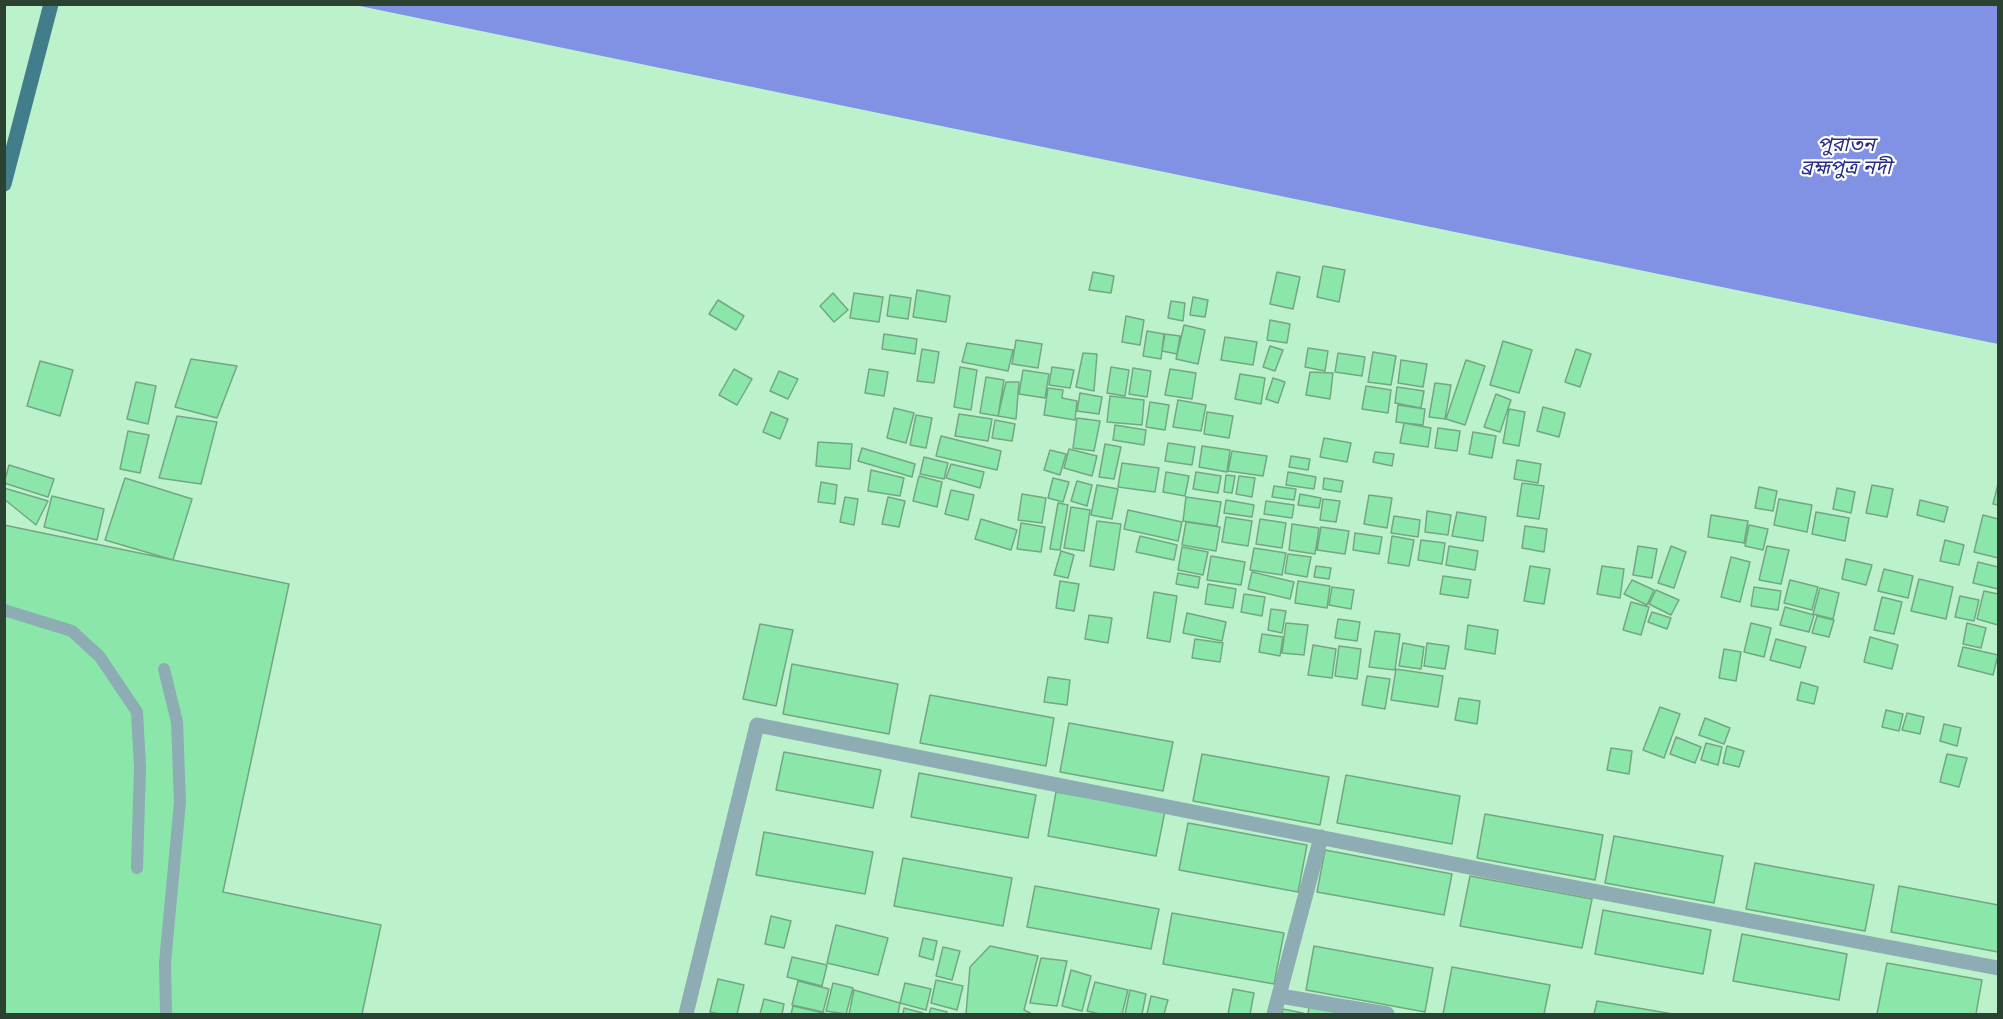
<!DOCTYPE html>
<html>
<head>
<meta charset="utf-8">
<style>
	body { margin:0 }
	#map { position:relative; width:2003px; height:1019px; overflow:hidden; background:#bbf2cb; font-family:Arial,sans-serif }
	canvas { display:block }
	.frame { position:absolute; inset:0; border:6px solid #2b4131; pointer-events:none }
</style>
</head>
<body>
<div id="map">
<canvas width="2003" height="1019"></canvas>
<div class="frame"></div>
</div>
<script>
const ctx = document.querySelector('canvas').getContext('2d');
ctx.lineJoin = 'round';
function paint(path, color) { ctx.fillStyle = color; ctx.fill(path, 'evenodd'); }
const poly = rows => new Path2D(rows.map(r => 'M' + r).join(''));
function strokePath(path, color, width, dash) { ctx.strokeStyle = color; ctx.lineWidth = width; ctx.lineCap = dash ? 'butt' : 'round'; ctx.setLineDash(dash || []); ctx.stroke(path); }
function label(font, color, halo, rows, align = 'center') {
  ctx.font = font + ' Arial,"Noto Sans Bengali",sans-serif'; ctx.lineWidth = 4.5; ctx.setLineDash([]); ctx.textBaseline = 'middle'; ctx.strokeStyle = halo; ctx.fillStyle = color; for (const [text, x, y, turn = 0] of rows) {
    ctx.save(); ctx.translate(x, y); ctx.rotate((+turn || 0) * Math.PI / 180); ctx.textAlign = isNaN(turn) ? turn : align; if (halo) ctx.strokeText(text, 0, 0); ctx.fillText(text, 0, 0); ctx.restore();
  }
}
const water = poly([
	[355,5,1998,5,1998,344]
]);
const building = poly([
	[1323,266,1345,270,1339,302,1317,297,1323,266],
	[1093,272,1114,276,1111,293,1089,290,1093,272],
	[1277,272,1300,277,1293,309,1270,304,1277,272],
	[917,290,950,296,946,322,913,317,917,290],
	[833,293,848,310,834,322,820,306,833,293],
	[854,293,883,297,879,322,850,318,854,293],
	[890,295,911,298,908,319,887,316,890,295],
	[1193,297,1208,300,1205,317,1190,315,1193,297],
	[718,300,744,316,736,330,709,314,718,300],
	[1171,301,1185,303,1183,321,1168,318,1171,301],
	[1126,316,1144,320,1140,345,1122,342,1126,316],
	[1270,320,1290,324,1287,343,1267,340,1270,320],
	[1184,325,1205,330,1198,364,1176,359,1184,325],
	[1147,331,1164,334,1161,359,1143,356,1147,331],
	[884,334,917,339,915,354,882,349,884,334],
	[1165,334,1180,336,1177,354,1162,351,1165,334],
	[1225,337,1257,342,1253,365,1221,360,1225,337],
	[1016,340,1042,344,1038,368,1012,364,1016,340],
	[1503,341,1532,350,1519,393,1490,385,1503,341],
	[967,343,1013,350,1008,371,962,362,967,343],
	[1270,346,1283,350,1275,371,1263,367,1270,346],
	[1308,348,1328,351,1325,371,1305,367,1308,348],
	[922,349,939,352,934,383,917,381,922,349],
	[1576,349,1591,354,1580,387,1565,382,1576,349],
	[1373,352,1396,356,1391,385,1368,382,1373,352],
	[1083,353,1097,354,1094,391,1076,387,1083,353],
	[1338,353,1365,357,1362,376,1335,372,1338,353],
	[191,359,237,366,217,418,175,407,191,359],
	[1401,360,1427,364,1423,387,1398,383,1401,360],
	[1466,360,1485,366,1465,425,1446,419,1466,360],
	[40,361,73,370,60,416,27,406,40,361],
	[960,367,977,370,971,410,954,407,960,367],
	[1052,367,1074,370,1070,388,1049,385,1052,367],
	[1111,367,1129,370,1125,396,1107,393,1111,367],
	[1133,368,1151,371,1147,397,1129,394,1133,368],
	[734,369,752,379,737,405,719,395,734,369],
	[869,369,888,372,884,396,865,393,869,369],
	[1170,369,1196,373,1192,399,1165,395,1170,369],
	[1023,370,1049,374,1045,398,1019,394,1023,370],
	[779,371,798,379,788,399,770,391,779,371],
	[1310,372,1333,373,1330,399,1306,395,1310,372],
	[1240,374,1265,378,1261,404,1235,399,1240,374],
	[986,377,1004,380,998,416,980,413,986,377],
	[1273,378,1285,382,1278,403,1266,399,1273,378],
	[136,382,156,386,148,424,127,419,136,382],
	[1006,382,1019,382,1016,419,998,416,1006,382],
	[1435,383,1451,385,1445,419,1429,417,1435,383],
	[1366,386,1391,390,1388,413,1362,409,1366,386],
	[1397,387,1424,391,1421,408,1395,403,1397,387],
	[1048,388,1063,390,1062,398,1077,401,1075,420,1044,415,1048,388],
	[1080,393,1102,397,1099,414,1077,411,1080,393],
	[1496,394,1511,400,1500,432,1484,427,1496,394],
	[1110,396,1144,400,1142,425,1107,422,1110,396],
	[1178,400,1206,405,1201,431,1173,427,1178,400],
	[1150,402,1169,405,1165,430,1146,427,1150,402],
	[1398,405,1425,409,1423,425,1396,422,1398,405],
	[1543,407,1565,413,1559,437,1537,431,1543,407],
	[894,408,914,413,906,443,887,438,894,408],
	[1509,409,1525,412,1519,446,1503,443,1509,409],
	[771,412,788,419,780,439,763,432,771,412],
	[1207,412,1233,416,1229,438,1204,434,1207,412],
	[959,414,992,419,988,441,955,436,959,414],
	[916,415,932,418,926,448,910,445,916,415],
	[177,416,217,422,201,484,159,478,177,416],
	[1077,418,1100,421,1094,451,1073,448,1077,418],
	[995,420,1015,424,1012,441,992,438,995,420],
	[1404,423,1431,428,1428,447,1400,443,1404,423],
	[1115,425,1146,430,1144,445,1113,440,1115,425],
	[1438,428,1460,431,1457,451,1435,448,1438,428],
	[128,431,149,435,140,473,120,469,128,431],
	[1473,432,1496,436,1492,458,1469,454,1473,432],
	[941,436,1001,451,997,470,936,456,941,436],
	[1324,438,1351,443,1347,462,1320,457,1324,438],
	[818,442,852,444,850,469,816,466,818,442],
	[1168,443,1195,447,1192,465,1165,461,1168,443],
	[1105,444,1121,447,1114,479,1099,477,1105,444],
	[1202,446,1230,450,1227,472,1199,467,1202,446],
	[862,448,915,464,912,477,858,461,862,448],
	[1069,449,1097,456,1092,476,1064,468,1069,449],
	[1050,450,1066,454,1060,475,1044,470,1050,450],
	[1232,451,1267,456,1263,476,1228,471,1232,451],
	[1375,452,1394,454,1392,466,1373,462,1375,452],
	[1291,456,1310,459,1308,470,1289,467,1291,456],
	[924,457,948,463,944,479,920,474,924,457],
	[1517,460,1541,464,1538,483,1514,479,1517,460],
	[1122,463,1159,468,1155,492,1118,487,1122,463],
	[951,464,984,472,980,488,946,478,951,464],
	[9,465,54,479,48,497,4,483,9,465],
	[871,470,904,478,900,496,868,491,871,470],
	[1166,472,1189,476,1185,496,1163,492,1166,472],
	[1196,472,1221,476,1218,493,1193,489,1196,472],
	[1288,472,1316,477,1314,489,1286,485,1288,472],
	[1226,475,1235,476,1232,493,1224,492,1226,475],
	[919,476,942,482,937,507,913,501,919,476],
	[1239,476,1255,478,1252,497,1236,494,1239,476],
	[125,478,192,499,173,560,105,540,125,478],
	[1053,478,1069,482,1063,502,1048,498,1053,478],
	[1324,478,1343,481,1341,492,1323,489,1324,478],
	[1077,481,1092,485,1087,506,1071,501,1077,481],
	[821,482,837,485,835,504,818,502,821,482],
	[1522,483,1544,486,1539,519,1517,516,1522,483],
	[1998,484,1998,505,1993,504,1998,484],
	[1097,485,1118,489,1112,519,1091,515,1097,485],
	[1872,485,1893,489,1887,517,1866,513,1872,485],
	[1274,486,1296,489,1294,500,1272,497,1274,486],
	[1759,487,1777,491,1773,511,1755,508,1759,487],
	[4,488,48,501,36,525,4,499,4,488],
	[1837,488,1855,492,1851,513,1833,509,1837,488],
	[951,490,974,495,968,520,945,514,951,490],
	[1022,494,1046,498,1042,523,1018,520,1022,494],
	[1300,494,1321,498,1319,508,1298,505,1300,494],
	[1369,495,1392,498,1387,528,1364,524,1369,495],
	[52,496,104,509,97,540,44,527,52,496],
	[845,497,858,499,854,525,840,522,845,497],
	[888,497,905,501,899,527,882,524,888,497],
	[1186,497,1221,502,1217,526,1183,521,1186,497],
	[1323,499,1340,501,1336,522,1320,520,1323,499],
	[1779,499,1812,505,1807,532,1774,525,1779,499],
	[1226,500,1254,505,1252,517,1224,513,1226,500],
	[1920,500,1948,507,1944,522,1917,515,1920,500],
	[1266,501,1294,505,1292,518,1264,514,1266,501],
	[1058,503,1068,505,1060,550,1050,549,1058,503],
	[1071,507,1090,510,1084,551,1064,548,1071,507],
	[1128,510,1182,522,1178,541,1124,529,1128,510],
	[1427,511,1451,515,1448,535,1425,532,1427,511],
	[1457,512,1486,517,1483,541,1452,536,1457,512],
	[1816,512,1849,518,1845,541,1812,534,1816,512],
	[1711,515,1748,521,1744,543,1708,537,1711,515],
	[1983,515,1998,519,1998,558,1974,552,1983,515],
	[1394,516,1420,520,1418,537,1391,533,1394,516],
	[1226,517,1252,521,1248,546,1222,542,1226,517],
	[981,519,1017,530,1011,550,975,539,981,519],
	[1260,519,1286,523,1282,548,1256,544,1260,519],
	[1097,521,1121,524,1114,570,1090,566,1097,521],
	[1186,522,1220,527,1216,551,1182,545,1186,522],
	[1021,523,1045,527,1041,552,1017,549,1021,523],
	[1292,524,1319,528,1315,554,1289,550,1292,524],
	[4,525,289,584,223,892,381,925,362,1014,4,1014,4,525],
	[1749,525,1768,529,1763,550,1745,546,1749,525],
	[1525,526,1547,529,1544,552,1522,548,1525,526],
	[1321,527,1349,531,1345,554,1317,550,1321,527],
	[1355,533,1382,537,1379,554,1353,550,1355,533],
	[1140,536,1177,545,1174,560,1136,552,1140,536],
	[1392,536,1414,540,1409,566,1388,563,1392,536],
	[1421,540,1445,543,1442,564,1418,560,1421,540],
	[1945,540,1964,545,1959,565,1940,561,1945,540],
	[1449,546,1478,551,1475,570,1446,565,1449,546],
	[1638,546,1657,549,1652,578,1633,575,1638,546],
	[1671,546,1686,552,1674,588,1658,583,1671,546],
	[1767,546,1789,550,1781,584,1759,580,1767,546],
	[1182,547,1208,552,1203,575,1178,570,1182,547],
	[1254,548,1286,553,1282,575,1250,570,1254,548],
	[1061,551,1074,555,1068,578,1054,575,1061,551],
	[1288,554,1311,557,1307,577,1285,573,1288,554],
	[1211,556,1245,562,1241,585,1207,580,1211,556],
	[1731,557,1750,562,1740,602,1721,597,1731,557],
	[1846,559,1872,565,1866,585,1842,579,1846,559],
	[1978,562,1998,567,1998,589,1973,583,1978,562],
	[1316,566,1331,568,1329,579,1314,577,1316,566],
	[1530,566,1550,569,1544,604,1524,601,1530,566],
	[1602,566,1624,569,1620,598,1597,594,1602,566],
	[1884,569,1913,576,1908,598,1878,591,1884,569],
	[1252,572,1294,582,1290,599,1248,589,1252,572],
	[1178,573,1200,577,1198,588,1176,584,1178,573],
	[1443,576,1471,580,1468,598,1440,594,1443,576],
	[1919,579,1953,587,1946,619,1911,611,1919,579],
	[1632,580,1654,590,1647,605,1624,594,1632,580],
	[1790,580,1818,587,1812,610,1784,603,1790,580],
	[1060,581,1079,584,1074,611,1056,608,1060,581],
	[1298,581,1330,586,1327,608,1295,603,1298,581],
	[1208,584,1236,589,1233,608,1205,604,1208,584],
	[1332,587,1354,590,1351,609,1329,605,1332,587],
	[1754,587,1781,591,1778,610,1751,606,1754,587],
	[1820,588,1839,593,1833,619,1813,614,1820,588],
	[1656,590,1679,600,1671,615,1649,604,1656,590],
	[1984,591,1998,594,1998,625,1977,619,1984,591],
	[1154,592,1177,596,1170,642,1147,638,1154,592],
	[1244,594,1265,597,1262,616,1241,612,1244,594],
	[1960,596,1979,600,1974,621,1955,617,1960,596],
	[1882,597,1902,602,1894,634,1874,630,1882,597],
	[1631,602,1649,607,1641,635,1623,630,1631,602],
	[1785,607,1814,615,1809,632,1780,625,1785,607],
	[1271,609,1286,611,1282,633,1268,630,1271,609],
	[1652,612,1671,618,1667,629,1648,622,1652,612],
	[1187,613,1226,622,1222,641,1183,633,1187,613],
	[1089,615,1112,618,1108,643,1085,639,1089,615],
	[1817,616,1834,620,1829,637,1812,633,1817,616],
	[1338,619,1360,622,1357,641,1335,638,1338,619],
	[1286,623,1308,625,1304,655,1282,653,1286,623],
	[1751,623,1771,628,1764,657,1744,652,1751,623],
	[1967,623,1986,628,1981,648,1963,644,1967,623],
	[760,624,793,630,776,706,743,699,760,624],
	[1468,625,1498,630,1495,654,1465,649,1468,625],
	[1375,631,1400,634,1395,670,1369,667,1375,631],
	[1262,634,1283,637,1280,656,1259,652,1262,634],
	[1870,637,1898,645,1892,669,1864,662,1870,637],
	[1195,639,1223,643,1220,662,1192,658,1195,639],
	[1776,639,1806,647,1800,668,1770,660,1776,639],
	[1403,643,1424,647,1421,669,1399,666,1403,643],
	[1427,643,1449,646,1445,669,1424,666,1427,643],
	[1313,645,1336,649,1332,678,1308,675,1313,645],
	[1339,646,1361,649,1357,679,1335,676,1339,646],
	[1963,647,1998,655,1993,675,1958,666,1963,647],
	[1724,649,1741,652,1736,681,1719,678,1724,649],
	[792,664,898,684,889,734,783,714,792,664],
	[1396,669,1443,676,1438,707,1391,700,1396,669],
	[1367,676,1390,679,1385,709,1362,705,1367,676],
	[1048,677,1070,680,1067,705,1044,702,1048,677],
	[1801,682,1818,687,1814,704,1797,700,1801,682],
	[930,695,1054,718,1046,766,920,743,930,695],
	[1459,698,1480,701,1477,724,1455,720,1459,698],
	[1660,707,1680,714,1664,758,1643,750,1660,707],
	[1886,710,1903,714,1899,731,1882,727,1886,710],
	[1907,713,1924,717,1920,734,1902,730,1907,713],
	[1705,718,1730,728,1724,744,1699,735,1705,718],
	[1069,723,1173,742,1163,791,1060,772,1069,723],
	[1944,724,1961,728,1957,746,1940,741,1944,724],
	[1676,737,1701,747,1695,763,1670,754,1676,737],
	[1706,743,1722,747,1718,765,1701,760,1706,743],
	[1727,746,1744,751,1739,767,1723,763,1727,746],
	[1611,748,1632,751,1629,774,1607,770,1611,748],
	[784,752,881,770,873,808,776,790,784,752],
	[1202,754,1329,777,1320,825,1193,801,1202,754],
	[1947,754,1967,758,1959,787,1940,782,1947,754],
	[919,773,1036,795,1028,838,911,817,919,773],
	[1346,775,1460,796,1452,844,1337,823,1346,775],
	[1056,792,1165,811,1156,856,1048,836,1056,792],
	[1485,814,1603,835,1595,880,1477,858,1485,814],
	[1188,823,1307,845,1298,892,1179,870,1188,823],
	[764,832,873,852,865,894,756,875,764,832],
	[1614,836,1723,856,1714,903,1605,883,1614,836],
	[1325,850,1452,874,1444,915,1317,892,1325,850],
	[903,858,1012,878,1003,926,894,906,903,858],
	[1755,863,1874,885,1865,931,1746,909,1755,863],
	[1470,876,1592,899,1582,948,1460,926,1470,876],
	[1035,886,1159,909,1151,949,1027,927,1035,886],
	[1899,886,1998,905,1998,952,1891,932,1899,886],
	[1603,910,1711,930,1703,974,1595,954,1603,910],
	[1172,913,1284,933,1274,984,1163,964,1172,913],
	[771,916,791,921,784,948,765,944,771,916],
	[836,925,888,938,878,975,827,963,836,925],
	[1742,934,1847,954,1839,1000,1733,981,1742,934],
	[923,938,937,941,933,960,919,956,923,938],
	[990,946,1038,956,1024,1010,1032,1014,966,1014,970,967,990,946],
	[1314,946,1433,968,1425,1012,1306,990,1314,946],
	[943,947,960,951,952,980,936,976,943,947],
	[792,957,827,965,822,986,787,977,792,957],
	[1041,958,1067,961,1057,1006,1030,1003,1041,958],
	[1887,963,1982,980,1976,1014,1877,1014,1887,963],
	[1452,967,1550,985,1544,1014,1443,1014,1452,967],
	[1071,970,1091,976,1082,1011,1062,1006,1071,970],
	[718,979,744,985,737,1014,720,1014,710,1012,718,979],
	[936,980,963,986,957,1010,931,1003,936,980],
	[798,981,829,989,823,1012,792,1005,798,981],
	[1095,982,1128,990,1122,1014,1100,1014,1087,1011,1095,982],
	[833,983,853,988,846,1014,826,1011,833,983],
	[905,983,931,989,926,1010,900,1003,905,983],
	[1233,989,1254,993,1250,1014,1228,1014,1233,989],
	[854,990,900,1003,898,1014,849,1014,854,990],
	[1130,990,1146,994,1142,1014,1125,1014,1130,990],
	[1151,996,1168,1000,1164,1014,1147,1014,1151,996],
	[764,999,784,1004,782,1014,760,1014,764,999],
	[1597,1001,1673,1014,1594,1014,1597,1001],
	[793,1006,828,1014,791,1014,793,1006],
	[1309,1007,1348,1014,1308,1014,1309,1007],
	[904,1008,923,1013,923,1014,903,1014,904,1008],
	[931,1008,947,1012,946,1014,929,1014,931,1008],
	[1283,1009,1303,1013,1303,1014,1282,1014,1283,1009]
]);
const service = poly([
	[4,610,72,631,100,657,137,712,140,767,137,868],
	[164,669,177,722,180,802,165,963,166,1014]
]);
const minor = poly([
	[1280,996,1387,1014],
	[686,1014,757,725,1509,875,1998,968],
	[1274,1014,1321,837]
]);
const primary = poly([
	[4,184,51,4]
]);
const waterNames = [
	["পুরাতন",1846,145],
	["ব্রহ্মপুত্র নদী",1846,168]
];
paint(water, '#8192e4');
paint(building, '#8ae6a9');
strokePath(building, '#73a783', 1.5);
strokePath(service, '#8dacb3', 12);
strokePath(minor, '#8dacb3', 15);
strokePath(primary, '#417d8a', 15);
label('italic 20px', '#282b89', '#fff', waterNames);
</script>
</body>
</html>
